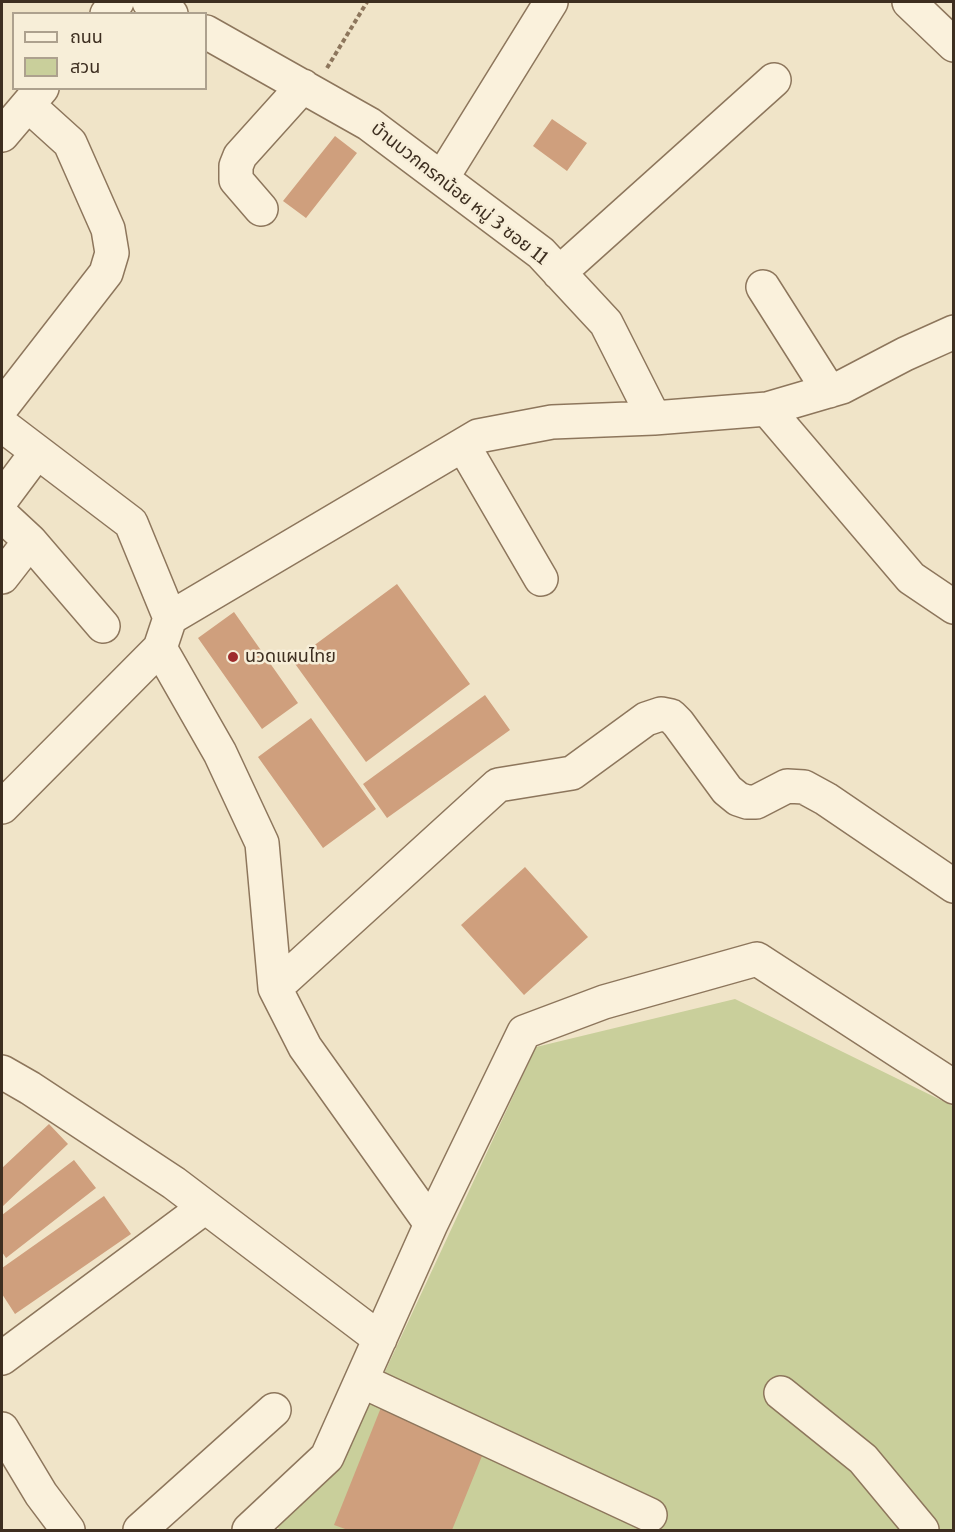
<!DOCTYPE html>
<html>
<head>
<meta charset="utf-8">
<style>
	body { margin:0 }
	#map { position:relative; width:955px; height:1532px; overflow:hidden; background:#f0e4c8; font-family:Merriweather,"Noto Sans Thai",serif }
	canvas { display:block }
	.frame { position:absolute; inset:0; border:3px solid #3d2e20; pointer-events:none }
	.legend { position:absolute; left:12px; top:12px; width:195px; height:78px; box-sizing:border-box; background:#f7eed8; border:2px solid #ada18e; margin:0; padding:8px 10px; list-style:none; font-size:18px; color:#3d2e20 }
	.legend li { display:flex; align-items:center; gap:12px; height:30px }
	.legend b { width:30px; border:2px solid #ada18e }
</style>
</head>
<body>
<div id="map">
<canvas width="955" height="1532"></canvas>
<div class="frame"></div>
<ul class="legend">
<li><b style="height:8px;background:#faf1dc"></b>ถนน</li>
<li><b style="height:16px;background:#c9cf9b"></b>สวน</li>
</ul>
</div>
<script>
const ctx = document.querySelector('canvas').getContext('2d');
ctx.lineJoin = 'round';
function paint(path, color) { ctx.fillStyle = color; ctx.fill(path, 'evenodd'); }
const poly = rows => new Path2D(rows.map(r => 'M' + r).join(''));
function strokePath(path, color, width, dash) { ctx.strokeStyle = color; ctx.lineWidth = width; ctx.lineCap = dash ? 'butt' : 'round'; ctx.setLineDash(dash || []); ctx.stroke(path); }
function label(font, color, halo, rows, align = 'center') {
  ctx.font = font + ' Merriweather,"Noto Sans Thai",serif'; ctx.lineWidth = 5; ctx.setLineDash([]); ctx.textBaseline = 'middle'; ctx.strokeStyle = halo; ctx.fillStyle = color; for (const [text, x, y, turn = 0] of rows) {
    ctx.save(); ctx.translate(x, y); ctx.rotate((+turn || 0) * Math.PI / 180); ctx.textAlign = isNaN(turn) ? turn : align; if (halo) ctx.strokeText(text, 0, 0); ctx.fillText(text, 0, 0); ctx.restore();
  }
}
const green = poly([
	[735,999,953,1106,953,1530,281,1530,273,1525,355,1436,536,1047]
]);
const building = poly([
	[552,119,587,143,567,171,533,146],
	[335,136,357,153,306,218,283,201],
	[397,584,470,684,366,762,293,661],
	[234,612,298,703,262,729,198,638],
	[485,695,510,730,387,818,363,784],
	[311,718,376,809,323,848,258,757],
	[525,867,588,937,524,995,461,925],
	[49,1124,68,1144,2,1207,2,1168],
	[74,1160,96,1188,6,1258,2,1252,2,1215],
	[104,1196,131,1234,15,1314,2,1294,2,1268],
	[382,1405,486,1446,452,1530,348,1530,334,1525]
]);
const path = poly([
	[327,68,367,2]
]);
const minor = poly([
	[149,2,171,14],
	[909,2,954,45],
	[107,14,117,2],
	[206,32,369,124,541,253,606,323,654,418],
	[2,135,42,88],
	[442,178,551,2],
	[261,209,236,180,236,166,240,156,303,86],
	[559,273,774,80],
	[763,287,829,391],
	[2,407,106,273,112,253,108,229,70,143,28,105],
	[767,409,911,578,954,607],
	[2,425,131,523,170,618,160,648,2,807],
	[463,445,541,579],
	[2,499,37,452],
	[2,515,30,541,103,626],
	[2,577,30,541],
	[170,618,478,436,552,422,654,418,767,409,842,387,905,354,954,332],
	[160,648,220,753,262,843,275,988,305,1047,431,1224],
	[275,988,498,785,572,773,646,719,661,714,671,716,678,723,727,790,738,799,747,802,756,802,787,786,804,787,826,799,954,886],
	[2,1072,30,1088,174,1183,380,1339],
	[2,1358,205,1207],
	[362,1381,650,1515],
	[781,1393,863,1459,922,1530],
	[2,1429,41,1494,68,1530],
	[140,1530,274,1410],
	[249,1530,327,1457,431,1224,524,1032,604,1002,757,959,954,1087]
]);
const markers = [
	[233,657,6,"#9e2a2b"]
];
const streetNames = [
	["บ้านบวกครกน้อย หมู่ 3 ซอย 11",459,194,38]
];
const poiNames = [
	["นวดแผนไทย",245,657]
];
paint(green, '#c9cf9b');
paint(building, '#cf9f7d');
strokePath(minor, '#8d765c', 36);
strokePath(path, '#8d765c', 4, [4.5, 3]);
strokePath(minor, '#faf1dc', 33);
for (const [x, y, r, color] of markers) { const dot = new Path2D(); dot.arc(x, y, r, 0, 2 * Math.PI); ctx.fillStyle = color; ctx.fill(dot); strokePath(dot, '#f7eed8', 2); }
label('18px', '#3d2e20', '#f7eed8', streetNames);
label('18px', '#3d2e20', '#f7eed8', poiNames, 'left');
</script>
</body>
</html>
